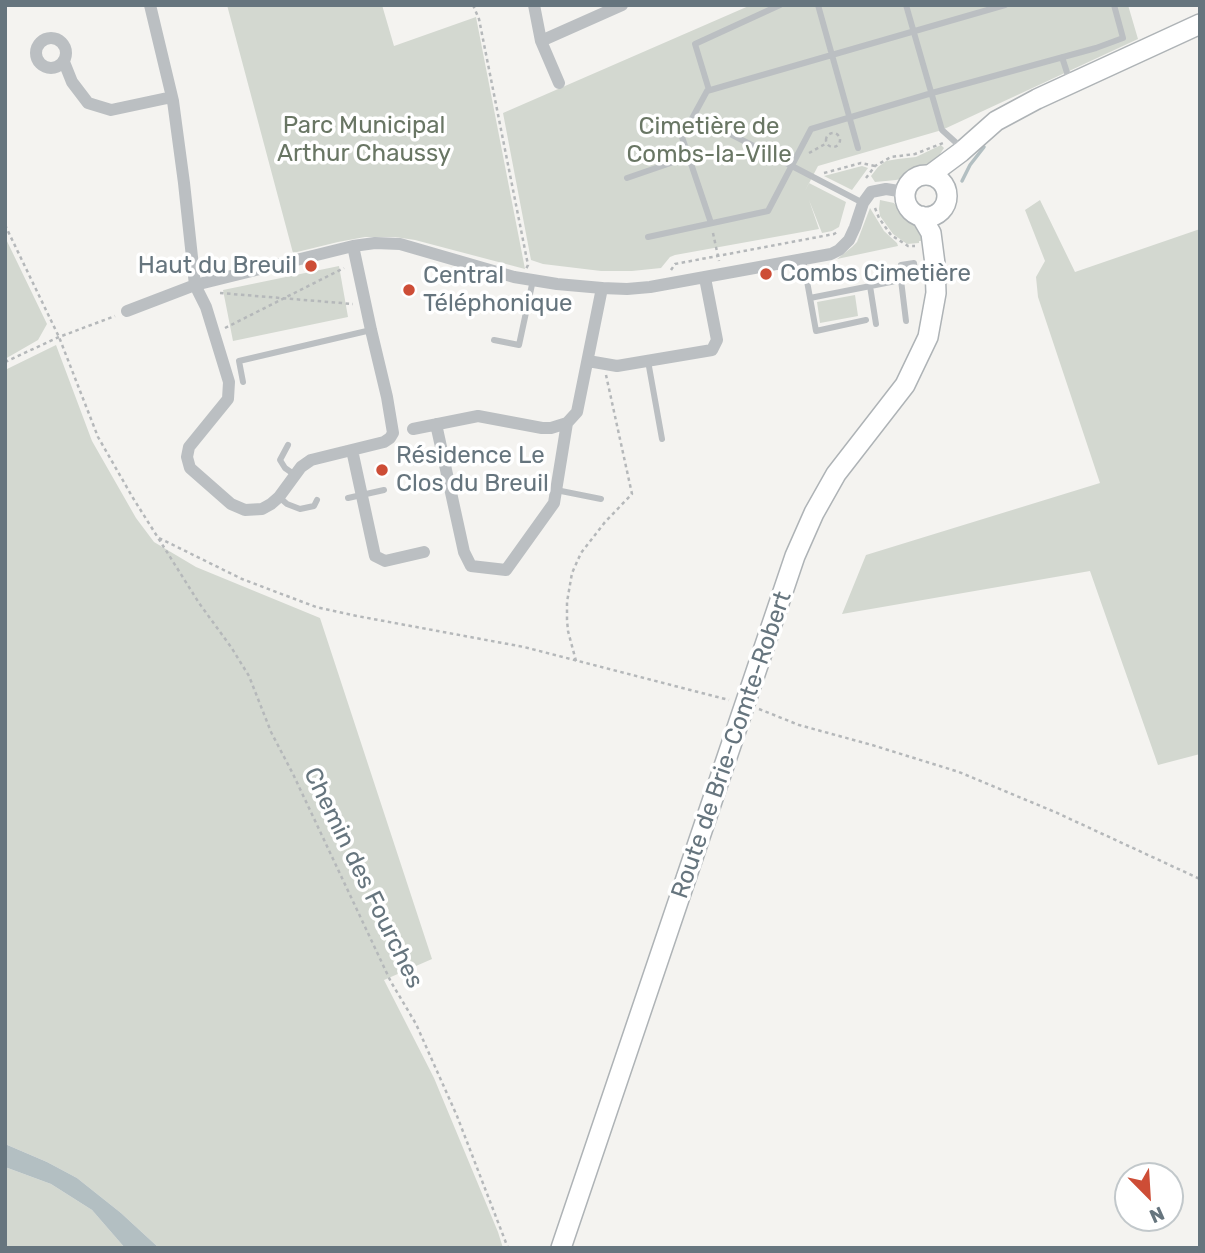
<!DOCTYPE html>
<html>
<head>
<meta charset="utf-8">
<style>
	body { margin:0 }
	#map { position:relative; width:1205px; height:1253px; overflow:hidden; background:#f4f3f0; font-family:Rubik,sans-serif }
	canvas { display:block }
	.frame { position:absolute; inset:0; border:7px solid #66757e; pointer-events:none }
	.north { position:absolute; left:1114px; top:1162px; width:70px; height:70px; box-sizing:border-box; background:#fff; border:2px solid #c2c8cb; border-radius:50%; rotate:156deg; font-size:19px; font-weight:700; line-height:28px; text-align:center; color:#66757e }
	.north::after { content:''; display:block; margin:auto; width:24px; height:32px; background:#cd4d36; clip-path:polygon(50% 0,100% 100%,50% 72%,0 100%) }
</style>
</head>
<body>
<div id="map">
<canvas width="1205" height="1253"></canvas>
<div class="frame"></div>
<div class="north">N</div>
</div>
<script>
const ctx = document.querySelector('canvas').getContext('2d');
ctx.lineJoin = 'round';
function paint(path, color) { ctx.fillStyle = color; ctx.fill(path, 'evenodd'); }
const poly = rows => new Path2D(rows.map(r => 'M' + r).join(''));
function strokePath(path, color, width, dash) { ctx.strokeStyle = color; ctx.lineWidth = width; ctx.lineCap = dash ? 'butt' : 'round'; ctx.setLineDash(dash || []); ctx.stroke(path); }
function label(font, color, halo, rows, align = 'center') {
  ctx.font = font + ' Rubik,sans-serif'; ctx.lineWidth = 7; ctx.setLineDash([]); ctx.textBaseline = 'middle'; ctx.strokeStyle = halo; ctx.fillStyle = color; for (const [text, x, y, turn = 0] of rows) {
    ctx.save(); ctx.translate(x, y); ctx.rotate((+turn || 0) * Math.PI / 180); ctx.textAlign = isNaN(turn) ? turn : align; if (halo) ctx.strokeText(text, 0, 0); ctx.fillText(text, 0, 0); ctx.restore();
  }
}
const green = poly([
	[227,5,382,5,394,46,476,17,525,269,415,240,395,237,365,237,338,242,293,253],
	[751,5,1128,5,1138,39,942,130,818,166,805,191,809,183,846,202,839,227,832,231,822,233,809,200,819,229,675,255,670,257,661,268,632,271,601,271,543,264,531,260,503,113],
	[941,145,944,148,940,154,944,159,934,167,919,170,905,178,896,180,875,182,871,176,878,167,886,161,898,159,916,157],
	[862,166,868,168,852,190,824,176],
	[880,200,894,203,907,218,918,222,925,248,922,245,922,241,919,241,919,243,907,244,893,234,880,216,879,209],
	[1040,200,1075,272,1200,229,1200,754,1158,765,1090,571,842,614,866,555,1100,483,1038,297,1036,277,1045,261,1025,210],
	[870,208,884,231,897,243,898,246,837,259,852,247,857,242],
	[5,237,47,324,38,340,5,359],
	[339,266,348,317,233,341,223,290],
	[855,295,858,316,820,323,817,302],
	[56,345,92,441,136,518,154,542,196,567,320,618,432,959,384,980,434,1078,498,1232,503,1248,159,1248,121,1213,77,1178,47,1162,5,1144,5,370],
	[5,1167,51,1184,92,1210,125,1248,5,1248]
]);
const water = poly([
	[5,1144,47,1162,77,1178,121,1213,159,1248,125,1248,92,1210,51,1184,5,1167]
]);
const stream = poly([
	[962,181,970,165,984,147]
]);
const path = poly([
	[473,5,479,19,528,265,526,269],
	'826 140a7 7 0 1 1 14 0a7 7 0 1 1-14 0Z',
	[809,153,827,143],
	[824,173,861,163,875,166],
	[866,178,875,166,891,157,915,154,943,143],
	[875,208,879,218,891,235,908,246,915,246],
	[5,225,59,337,98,437,133,498,199,603,231,647,249,676,271,732,293,774,391,982,416,1024,457,1116,508,1248],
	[713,233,719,261],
	[671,270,675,264,834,234,839,231],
	[220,293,353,304],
	[225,328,344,268],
	[5,362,59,337,115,316],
	[159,538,242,579,316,607,357,616,524,647,729,700],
	[576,661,568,631,567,620,567,602,572,573,581,553,605,522,632,494,606,375],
	[759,709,799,725,872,745,959,772,1055,812,1200,879]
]);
const service = poly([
	[818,5,858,148],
	[906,5,942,130,962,148],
	[1062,57,1070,82],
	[709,90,695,44,780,5],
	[694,115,863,203],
	[627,178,688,157],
	[711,223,682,137,707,91,1005,5],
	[648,237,768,211,811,129,932,93,1096,48,1123,38,1114,5],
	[803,259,816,331,866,320],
	[901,280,906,321],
	[870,286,876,324],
	[810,298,916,277,914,263,901,265],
	[494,340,519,345,533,280],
	[648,361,662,439],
	[243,382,239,361,371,330],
	[288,445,280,460,285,468,295,475],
	[556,490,601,499],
	[279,497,287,504,300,509,314,506,317,500],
	[348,498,384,490]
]);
const minor = poly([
	[150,5,173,101,184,183,195,285,206,307,229,382,228,399,189,447,187,457,190,468,231,504,245,510,262,509,271,504,279,497,301,467,311,460,384,442,390,438,393,433,387,397,371,330,353,246],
	[534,5,541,41,559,83],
	'36 53a15 15 0 1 1 30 0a15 15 0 1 1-30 0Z',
	[541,41,622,5],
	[64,62,72,82,88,103,111,110,172,97],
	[127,311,195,285,353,246,375,243,400,244,514,277,557,284,602,288,627,289,650,287,831,254,839,250,849,240,855,227,863,203,871,192,886,189,905,192],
	[588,361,617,366,712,350,717,340,705,278],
	[436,424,464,552,471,566,506,570,554,503,567,423],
	[413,429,478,416,542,428,551,428,567,423,577,412,602,288],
	[352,450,375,556,385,561,424,552]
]);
const secondary = poly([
	[930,175,961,152,996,121,1037,99,1200,24],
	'905 196a21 21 0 1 1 42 0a21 21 0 1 1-42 0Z',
	[561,1248,795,556,814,513,836,474,905,385,928,337,936,293,935,264,931,233,921,216]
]);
const markers = [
	[311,266,7,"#cd4d36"],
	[766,274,7,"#cd4d36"],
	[409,290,7,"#cd4d36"],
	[382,470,7,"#cd4d36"]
];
const parkNames = [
	["Parc Municipal",364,126],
	["Arthur Chaussy",364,154],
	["Cimetière de",709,127],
	["Combs-la-Ville",709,155]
];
const poiNames = [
	["Haut du Breuil",297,266,"right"],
	["Combs Cimetière",780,274],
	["Central",423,276],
	["Téléphonique",423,304],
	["Résidence Le",396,456],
	["Clos du Breuil",396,484]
];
const streetNames = [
	["Route de Brie-Comte-Robert",732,745,-71],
	["Chemin des Fourches",363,878,64]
];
paint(green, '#d3d8d0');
paint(water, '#b3bfc2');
strokePath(stream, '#b3bfc2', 3.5);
strokePath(secondary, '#aeb3b6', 22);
strokePath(path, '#b5b8ba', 2.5, [3.5, 3.5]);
strokePath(service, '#bbbfc2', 6);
strokePath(minor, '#bbbfc2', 12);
strokePath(secondary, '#fff', 19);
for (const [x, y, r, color] of markers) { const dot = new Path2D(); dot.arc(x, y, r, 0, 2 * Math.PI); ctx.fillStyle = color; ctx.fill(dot); strokePath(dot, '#fff', 2.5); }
label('24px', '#697664', '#fff', parkNames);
label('24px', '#66757e', '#fff', poiNames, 'left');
label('24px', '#66757e', '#fff', streetNames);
</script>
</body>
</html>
